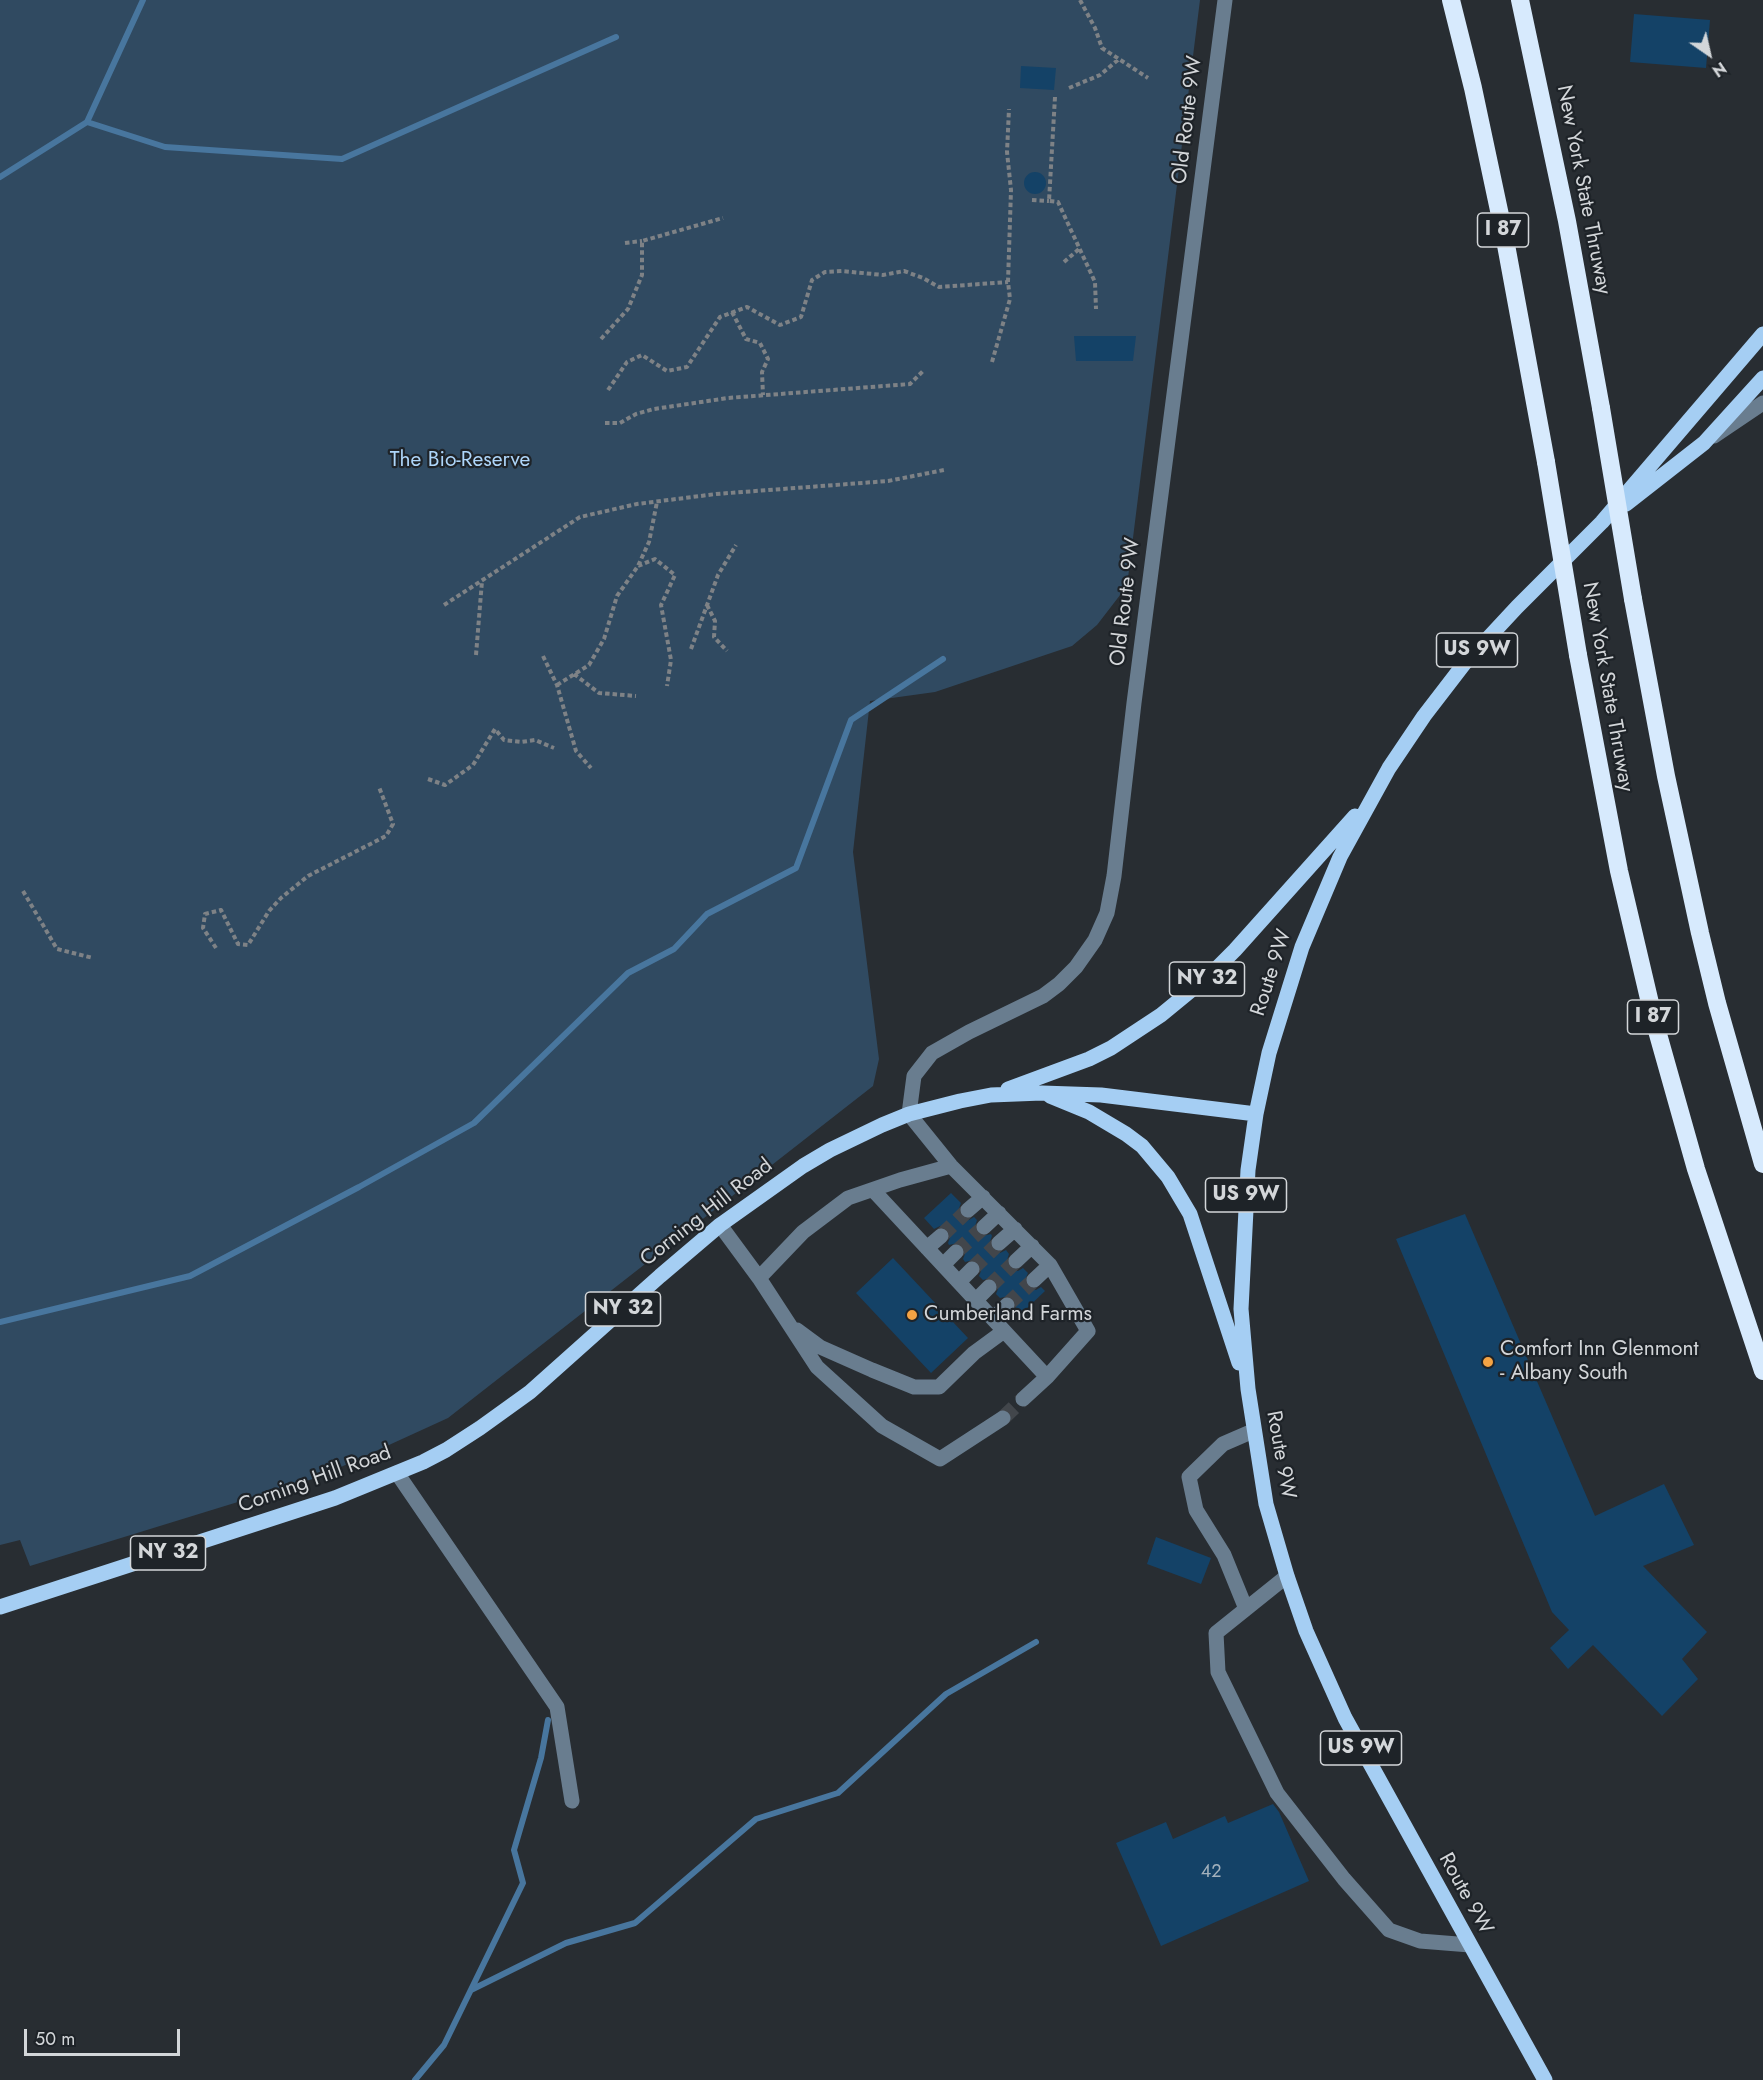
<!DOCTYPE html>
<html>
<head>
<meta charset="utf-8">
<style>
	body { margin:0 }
	#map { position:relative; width:1763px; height:2080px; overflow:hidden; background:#282d32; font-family:Jost,sans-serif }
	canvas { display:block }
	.north { position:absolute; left:1679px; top:24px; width:60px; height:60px; -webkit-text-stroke:4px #1e2328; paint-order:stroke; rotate:146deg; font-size:16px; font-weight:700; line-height:24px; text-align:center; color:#d3d6d9 }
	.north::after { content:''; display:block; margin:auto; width:21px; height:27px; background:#d3d6d9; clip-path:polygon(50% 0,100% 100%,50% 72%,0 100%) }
	.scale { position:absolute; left:24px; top:2029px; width:156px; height:27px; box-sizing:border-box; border:3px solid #d3d6d9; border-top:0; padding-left:8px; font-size:18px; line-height:21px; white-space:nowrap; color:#d3d6d9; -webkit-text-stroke:4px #1e2328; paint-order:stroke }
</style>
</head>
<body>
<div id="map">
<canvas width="1763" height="2080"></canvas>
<div class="north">N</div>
<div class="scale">50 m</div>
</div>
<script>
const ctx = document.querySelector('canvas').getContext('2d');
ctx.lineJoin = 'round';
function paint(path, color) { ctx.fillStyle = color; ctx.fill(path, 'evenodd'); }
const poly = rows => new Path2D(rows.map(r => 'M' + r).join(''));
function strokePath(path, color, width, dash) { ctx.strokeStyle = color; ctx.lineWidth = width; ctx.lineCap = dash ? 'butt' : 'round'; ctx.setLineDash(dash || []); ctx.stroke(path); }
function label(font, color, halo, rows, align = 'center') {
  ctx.font = font + ' Jost,sans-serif'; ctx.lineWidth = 4.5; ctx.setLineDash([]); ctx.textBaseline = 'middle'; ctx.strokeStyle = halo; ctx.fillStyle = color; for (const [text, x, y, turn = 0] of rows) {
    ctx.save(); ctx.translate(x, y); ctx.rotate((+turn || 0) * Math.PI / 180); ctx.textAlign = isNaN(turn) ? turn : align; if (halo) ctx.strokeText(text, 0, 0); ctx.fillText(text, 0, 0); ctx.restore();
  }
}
const green = poly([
	[0,0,1200,0,1127,586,1097,625,1072,646,935,692,870,701,853,852,879,1059,873,1086,448,1418,319,1477,30,1566,20,1540,0,1545]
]);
const stream = poly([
	[87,122,165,147,342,159,616,37],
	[0,177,87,122,143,0],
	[0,1322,190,1276,359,1187,474,1123,628,973,674,949,707,914,796,868,851,720,943,659],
	[471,1990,566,1943,635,1923,756,1819,838,1793,946,1694,1036,1642],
	[415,2080,444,2045,523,1883,514,1850,541,1758,548,1720]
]);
const building = poly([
	[1634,14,1710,20,1706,68,1630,62],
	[1021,66,1056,68,1054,90,1020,88],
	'1024 183a11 11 0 1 1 22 0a11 11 0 1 1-22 0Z',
	[1074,336,1136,336,1133,361,1076,361],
	[951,1193,961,1203,958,1211,961,1217,969,1220,974,1217,977,1220,974,1229,977,1234,982,1236,991,1234,992,1236,989,1244,992,1250,1000,1253,1006,1250,1009,1254,1006,1263,1009,1268,1018,1271,1023,1268,1028,1273,1024,1282,1027,1287,1036,1290,1041,1287,1045,1291,1018,1317,1014,1312,1016,1307,1014,1299,1009,1296,1000,1298,996,1294,998,1289,996,1281,991,1278,983,1280,979,1276,981,1271,979,1263,974,1260,965,1262,963,1259,965,1254,963,1246,958,1243,949,1245,948,1243,951,1235,948,1229,940,1226,934,1229,924,1218],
	[1465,1214,1595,1516,1664,1484,1694,1545,1643,1566,1707,1632,1682,1659,1698,1679,1662,1716,1593,1645,1568,1669,1550,1648,1569,1630,1552,1612,1396,1239],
	[893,1258,968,1338,931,1373,856,1293],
	[1156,1537,1211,1558,1201,1584,1147,1564],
	[1273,1804,1279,1812,1309,1881,1161,1946,1116,1843,1166,1822,1173,1839,1225,1816,1228,1823]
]);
const minorTunnel = poly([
	[941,1236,968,1210],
	[956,1252,984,1227],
	[972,1269,999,1243],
	[989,1287,1016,1261],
	[1007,1305,1034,1280],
	[1003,1418,1023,1399]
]);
const path = poly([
	[1080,0,1095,28,1102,48,1148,78],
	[1069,88,1100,75,1119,59],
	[1055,97,1049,201,1058,202,1095,282,1096,309],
	[1032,200,1049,201],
	[625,243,642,241],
	[1064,262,1079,249],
	[732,312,746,339,760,343,768,359,762,372,763,395],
	[601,339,628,309,642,275,642,241,723,218],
	[992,362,1010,299,1008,282,1011,190,1007,152,1009,109],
	[608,390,627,362,642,355,667,371,687,367,720,317,747,307,780,325,801,317,812,280,825,272,842,271,883,275,904,271,923,278,939,287,1008,282],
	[605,423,620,423,636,414,654,409,728,398,910,384,924,370],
	[638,566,655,559,675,575,661,605,671,660,667,686],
	[444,605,580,517,637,504,716,494,888,481,944,470],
	[707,605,715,621,714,637,727,651],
	[691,649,718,575,736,545],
	[476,655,482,581],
	[543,656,557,685,576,751,591,768],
	[574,674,599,693,636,696],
	[557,685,589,665,604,639,617,596,638,566,649,542,657,502],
	[428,779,445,785,473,765,495,729,504,740,521,742,535,740,554,748],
	[23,891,57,949,93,958],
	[216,948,203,928,205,914,221,910,238,944,248,945,269,911,281,898,308,876,386,836,393,824,379,787]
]);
const minor = poly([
	[1714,436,1763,403],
	[873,1190,1047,1377],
	[968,1210,983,1197],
	[720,1225,759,1278,817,1367,882,1426,940,1459,1003,1418],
	[984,1227,999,1213],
	[999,1243,1015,1229],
	[927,1248,941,1236],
	[1016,1261,1032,1246],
	[943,1265,956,1252],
	[759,1278,803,1232,848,1198,900,1180,951,1166],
	[1034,1280,1050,1265],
	[959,1282,972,1269],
	[976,1300,989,1287],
	[993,1319,1007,1305],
	[797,1330,820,1347,872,1370,914,1387,939,1387,974,1353,1004,1331],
	[1023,1399,1047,1377,1088,1331,1050,1265,951,1166,909,1114,914,1076,932,1053,969,1032,1043,996,1059,984,1076,967,1095,940,1107,913,1114,876,1134,703,1225,0],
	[397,1473,557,1707,572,1801],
	[1287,1576,1216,1633,1218,1672,1277,1793,1344,1879,1389,1930,1420,1941,1470,1945],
	[1246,1609,1224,1555,1196,1510,1189,1477,1223,1444,1253,1431]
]);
const major = poly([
	[1626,504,1704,443,1763,378],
	[1008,1089,1089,1059,1111,1048,1161,1015,1211,974,1235,950,1355,816],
	[1050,1096,1089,1112,1126,1134,1142,1146,1168,1177,1190,1214,1239,1363],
	[0,1607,335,1498,423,1462,446,1450,480,1428,530,1392,660,1276,720,1225,803,1166,830,1150,882,1125,909,1114,960,1101,991,1095,1042,1093,1101,1095,1256,1114],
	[1545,2080,1345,1718,1306,1631,1287,1576,1266,1504,1248,1389,1241,1309,1248,1170,1256,1114,1269,1053,1302,947,1340,857,1389,768,1424,716,1464,664,1517,607,1602,522,1763,334]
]);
const highway = poly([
	[1451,0,1473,88,1504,234,1546,462],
	[1520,0,1567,221,1601,408],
	[1633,599,1666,776,1700,933,1717,1003,1763,1164],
	[1578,655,1619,871,1654,1020,1696,1169,1763,1371]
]);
const highwayBridge = poly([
	[1601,408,1633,599],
	[1546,462,1578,655]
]);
const markers = [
	[912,1315,6,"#f4a344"],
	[1488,1362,6,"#f4a344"]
];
const numberNames = [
	["42",1211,1873]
];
const shields = [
	[1503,230,51],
	[1477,650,81],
	[1207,979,75],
	[1653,1017,51],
	[1246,1195,81],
	[623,1309,75],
	[168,1553,75],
	[1361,1748,81]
];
const shieldNames = [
	["I 87",1503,230],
	["US 9W",1477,650],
	["NY 32",1207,979],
	["I 87",1653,1017],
	["US 9W",1246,1195],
	["NY 32",623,1309],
	["NY 32",168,1553],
	["US 9W",1361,1748]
];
const streetNames = [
	["Old Route 9W",1188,120,-83],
	["New York State Thruway",1583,190,79],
	["Old Route 9W",1126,602,-83],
	["New York State Thruway",1607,687,80],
	["Route 9W",1272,973,-72],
	["Corning Hill Road",707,1213,-38],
	["Route 9W",1280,1455,80],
	["Corning Hill Road",315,1480,-20],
	["Route 9W",1465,1894,61]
];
const parkNames = [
	["The Bio-Reserve",460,461]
];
const poiNames = [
	["Cumberland Farms",924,1315],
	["Comfort Inn Glenmont",1500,1350],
	["- Albany South",1500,1374]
];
paint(green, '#304a61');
strokePath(stream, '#48769e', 6);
paint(building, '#144267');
strokePath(minorTunnel, '#42464b', 15, [15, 8]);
strokePath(path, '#7e8286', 4, [4.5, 3]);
strokePath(minor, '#697d8f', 15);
strokePath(major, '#a5cef3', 15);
strokePath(highway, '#d7eafd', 18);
strokePath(highwayBridge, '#d7eafd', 18);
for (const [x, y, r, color] of markers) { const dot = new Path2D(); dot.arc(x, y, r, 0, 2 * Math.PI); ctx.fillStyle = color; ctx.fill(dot); strokePath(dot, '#1e2328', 2); }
label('18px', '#a3b1bc', null, numberNames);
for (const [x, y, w] of shields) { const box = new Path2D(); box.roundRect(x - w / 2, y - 17, w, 34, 4.5); ctx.fillStyle = '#1e2328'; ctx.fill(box); strokePath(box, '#d3d6d9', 1.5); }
label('bold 20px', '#d3d6d9', null, shieldNames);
label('21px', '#d3d6d9', '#1e2328', streetNames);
label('21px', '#aed6fa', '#1e2328', parkNames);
label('21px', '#d3d6d9', '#1e2328', poiNames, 'left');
</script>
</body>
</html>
